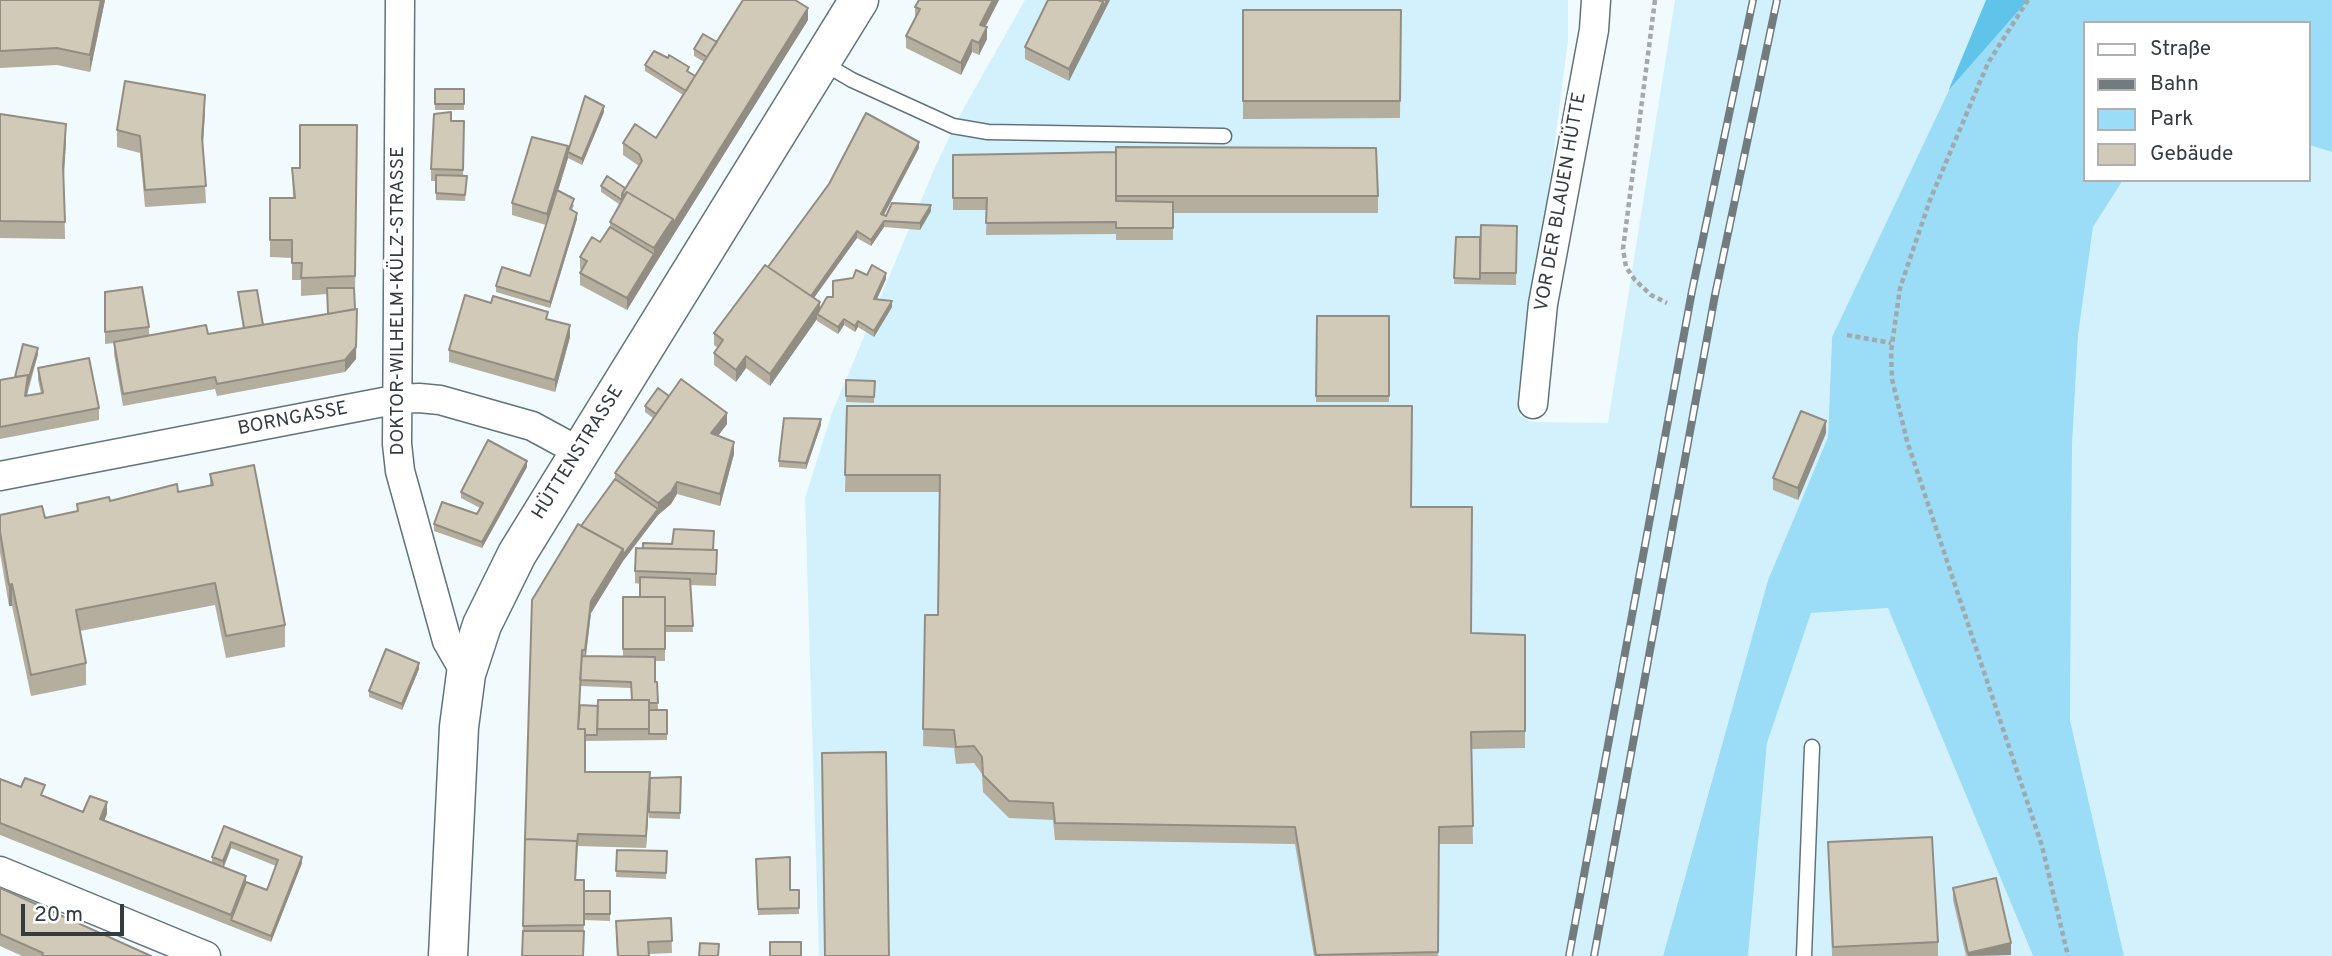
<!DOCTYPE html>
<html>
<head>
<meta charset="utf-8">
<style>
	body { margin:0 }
	#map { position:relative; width:2332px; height:956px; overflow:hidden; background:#f1fafd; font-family:Overpass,sans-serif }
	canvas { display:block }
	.legend { position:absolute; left:2083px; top:21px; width:228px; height:161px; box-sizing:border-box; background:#fff; border:2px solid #aeb1b3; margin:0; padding:9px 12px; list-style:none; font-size:21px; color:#343c40 }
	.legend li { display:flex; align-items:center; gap:14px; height:35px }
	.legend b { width:35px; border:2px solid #aeb1b3 }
	.scale { position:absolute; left:21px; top:904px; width:103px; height:32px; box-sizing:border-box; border:4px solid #343c40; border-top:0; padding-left:9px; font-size:21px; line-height:24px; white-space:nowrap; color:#343c40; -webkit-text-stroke:5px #fff; paint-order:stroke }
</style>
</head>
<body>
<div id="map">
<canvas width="2332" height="956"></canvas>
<ul class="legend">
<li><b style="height:9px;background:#fff"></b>Straße</li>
<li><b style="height:9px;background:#727b7e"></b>Bahn</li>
<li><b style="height:19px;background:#9bdcf7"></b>Park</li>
<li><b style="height:19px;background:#d1cab9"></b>Gebäude</li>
</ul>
<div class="scale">20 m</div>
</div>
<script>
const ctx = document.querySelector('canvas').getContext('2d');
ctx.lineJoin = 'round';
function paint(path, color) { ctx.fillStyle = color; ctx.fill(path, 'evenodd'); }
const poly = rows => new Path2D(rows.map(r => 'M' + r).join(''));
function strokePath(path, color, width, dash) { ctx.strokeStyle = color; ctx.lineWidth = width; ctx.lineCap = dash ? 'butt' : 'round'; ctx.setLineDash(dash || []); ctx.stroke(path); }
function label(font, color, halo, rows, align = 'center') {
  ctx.font = font + ' Overpass,sans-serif'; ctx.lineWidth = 7; ctx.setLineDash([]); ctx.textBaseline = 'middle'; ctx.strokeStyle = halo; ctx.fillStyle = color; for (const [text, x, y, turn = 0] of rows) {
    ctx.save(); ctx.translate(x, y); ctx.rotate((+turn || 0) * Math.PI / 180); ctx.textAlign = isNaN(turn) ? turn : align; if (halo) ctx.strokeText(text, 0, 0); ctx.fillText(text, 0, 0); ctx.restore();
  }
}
const built = poly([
	[1025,0,1568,0,1568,40,1520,415,1532,422,1608,423,1675,0,1986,0,1949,90,1832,337,1828,437,1768,580,1663,956,819,956,805,498,832,413,935,167,961,113],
	[2309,145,2332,152,2332,956,2124,956,2070,720,2072,446,2078,336,2093,227,2123,180,2309,180],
	[1888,608,2033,956,1748,956,1767,743,1811,612]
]);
const green = poly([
	[2028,0,2332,0,2332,152,2309,145,2309,23,2085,23,2085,180,2123,180,2093,227,2078,336,2072,446,2070,720,2124,956,2033,956,1888,608,1811,613,1767,743,1748,956,1663,956,1768,580,1828,437,1832,337,1949,90]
]);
const forest = poly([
	[1986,0,2028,0,1949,90,1949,89]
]);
const path = poly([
	[1655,0,1623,249,1626,267,1635,280,1651,295,1667,303],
	[2028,0,1988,63,1930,200,1900,288,1891,352,1892,379,1907,441,2042,846,2068,956],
	[1847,335,1891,343]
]);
const lane = poly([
	[823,63,852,80,953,126,988,132,1224,136],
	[1804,956,1812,747]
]);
const street = poly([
	[400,0,397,444,400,471,447,641,466,674],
	[1533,404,1543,304,1594,30,1596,0],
	[0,476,399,399,419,398,440,400,532,426,580,452],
	[0,871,206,956]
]);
const secondary = poly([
	[448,956,459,727,466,674,482,625,517,554,859,0]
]);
const rail = poly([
	[1569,956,1692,291,1753,0],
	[1594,956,1715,295,1777,0]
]);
const wall = poly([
	[0,0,105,0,90,72,57,65,0,68],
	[919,0,999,0,985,27,987,39,979,55,972,52,961,75,906,48,906,36,915,19,915,7],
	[1110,0,1069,81,1025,59,1025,47],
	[1243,10,1401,10,1400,118,1243,119],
	[808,20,654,266,627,310,580,285,580,273,582,270,580,269,580,257,600,242,610,227,610,222,619,204,601,192,601,186,625,188,639,166,623,155,623,143,656,138,683,95,645,71,645,65,689,73,695,76,704,62,694,56,694,49,717,42],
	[435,89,464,89,464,110,435,110],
	[205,112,203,147,206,203,145,207,140,153,117,147,117,130],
	[604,112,582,165,568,158,558,191,574,205,572,210,577,219,550,308,496,292,496,286,530,276,546,225,512,215,512,203,568,152],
	[0,114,66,141,64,177,65,239,0,238],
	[451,121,464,121,463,176,467,176,465,201,436,200,436,181,431,181,431,169],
	[357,125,355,293,354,293,355,309,357,309,356,359,345,372,217,396,215,389,123,406,114,354,114,343,105,344,105,292,149,327,149,336,208,334,243,328,238,292,263,325,328,314,327,294,301,296,301,280,292,280,292,258,270,257,270,198,293,198,292,168,300,168],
	[919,148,884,215,886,216,931,211,920,230,884,227,871,246,857,238,814,298,820,309,853,278,867,275,886,279,877,299,892,307,874,337,858,327,855,332,844,325,838,334,817,321,817,319,770,386,746,368,736,382,714,365,714,353,718,348,714,345,714,333,768,267],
	[953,155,1378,196,1378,213,1173,213,1173,240,1116,240,1116,234,986,235,987,210,953,210],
	[1517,226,1516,285,1454,284,1456,237,1480,237],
	[1317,316,1389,316,1389,402,1316,402],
	[548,319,570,337,555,392,449,362,449,350],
	[38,354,27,396,41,393,38,380,38,368,99,408,99,420,0,439,0,380,15,377],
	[846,380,875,381,874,403,846,402],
	[669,396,727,424,718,436,734,454,720,506,677,494,671,504,658,515,623,561,591,613,586,656,623,657,623,597,640,597,640,584,635,583,635,571,713,550,717,550,716,586,690,585,693,632,665,632,665,661,655,661,655,682,657,682,658,709,649,710,649,732,667,710,667,740,585,741,585,772,650,778,681,777,680,819,649,818,650,787,646,848,578,846,576,880,584,891,610,891,610,921,584,920,583,956,522,956,525,839,581,526,615,479,615,473,653,418,645,412,645,406],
	[580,686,631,688,631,700,598,706,580,707],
	[847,406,1411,507,1471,633,1525,635,1525,748,1471,749,1473,844,1439,844,1438,956,1314,956,1295,844,1055,840,1053,820,1009,818,983,792,982,774,974,763,956,764,954,748,923,746,925,615,938,615,939,492,845,492],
	[821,425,806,469,779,467,779,461],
	[1826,433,1798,500,1773,490,1773,478],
	[527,467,482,548,434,531,434,524,477,514,480,508,461,498,461,492],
	[210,474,285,625,285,647,226,658,215,605,80,631,86,663,86,685,31,696,12,606,9,606,0,553,0,515,45,518,77,511,77,504,110,501,178,492,210,485],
	[419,669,402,710,369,697,369,691],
	[0,779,83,812,107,814,104,820,212,862,212,857,224,826,302,863,271,942,0,835],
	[231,848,276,866,267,890,246,882,224,867],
	[1828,842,1938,942,1938,956,1832,956],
	[617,850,667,851,666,879,616,877],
	[756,859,790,890,799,890,799,914,758,915],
	[0,888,151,956,22,956,0,946],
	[1953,888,2011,955,1966,956,1953,900],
	[671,918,672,953,649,954,649,956,617,956,616,921]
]);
const shadedWall = poly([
	[101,0,105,0,90,72,90,55],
	[993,0,999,0,980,37,980,25],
	[1107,0,1110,0,1069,81,1069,69,1103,2],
	[808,8,808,20,654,266,627,310,627,298,654,254,654,248],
	[987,27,987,39,979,55,979,43],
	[972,40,972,52,961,75,961,63],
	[205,95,205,112,202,155,202,138],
	[604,106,604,112,582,165,582,159],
	[66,124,66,141,63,184,63,166],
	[919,142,919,148,881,220,881,214],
	[568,146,568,158,547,226,547,214],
	[931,205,931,211,920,230,920,223],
	[577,213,577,219,550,308,550,302],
	[884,221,884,227,871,246,871,240],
	[857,231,857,238,808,306,808,300],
	[886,273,886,279,874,305,874,299],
	[892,301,892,307,874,337,874,331],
	[820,302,820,314,817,314,817,319,770,386,770,374],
	[844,319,844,325,838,334,838,327],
	[858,321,858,327,855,332,855,326],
	[570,325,570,337,555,392,555,380],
	[356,347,356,359,345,372,345,360],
	[38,348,38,354,28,387,25,408,25,396,28,375],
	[746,356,746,368,736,382,736,370],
	[727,413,727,424,711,445,711,433],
	[821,419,821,425,806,469,806,463],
	[1826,421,1826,433,1798,500,1798,488],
	[734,442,734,454,720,506,720,494],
	[527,461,527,467,482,548,482,542],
	[677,482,677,494,671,504,658,515,623,561,591,613,585,662,585,650,591,601,623,549,658,509,658,503],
	[12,584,12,606,9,606,9,585],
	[419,663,419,669,402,710,402,704],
	[650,772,650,784,646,848,646,836],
	[107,802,107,814,100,831,100,819],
	[231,842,231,848,223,868,223,861],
	[302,857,302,863,271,942,271,936],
	[246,876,246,888,231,920,231,927,231,915],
	[2011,943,2011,955,1968,956,1968,953]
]);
const building = poly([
	[0,0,101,0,90,55,57,48,0,51,0,0],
	[743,0,795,0,808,8,673,224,673,219,627,192,624,195,622,194,642,161,639,154,623,143,635,124,656,138,743,0],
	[919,0,993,0,980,25,987,27,979,43,972,40,961,63,906,36,920,9,915,7,919,0],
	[1048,0,1098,0,1103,2,1069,69,1025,47,1048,0],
	[1098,0,1107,0,1103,8,1103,2,1098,0],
	[1243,10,1401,10,1400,101,1243,101,1243,10],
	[703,34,717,42,707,57,694,49,703,34],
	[654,51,668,58,669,55,689,67,687,71,695,76,686,91,645,65,654,51],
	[125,81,205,95,202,138,206,186,145,190,140,136,117,130,125,81],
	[435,89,464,89,464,104,435,104,435,89],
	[585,96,604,106,582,159,568,152,585,96],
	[451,112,451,121,464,121,463,170,431,169,434,114,451,112],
	[866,113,919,142,881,214,886,216,892,203,931,205,920,223,884,221,871,240,857,231,811,296,768,267,829,184,866,113],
	[0,114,66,124,63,166,65,222,0,221,0,114],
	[300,125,357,125,355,276,301,278,302,263,292,263,292,240,270,240,270,198,295,198,292,168,300,168,300,125],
	[532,137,568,146,547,214,512,203,532,137],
	[1116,147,1376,148,1378,196,1116,196,1116,147],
	[1116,152,1116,201,1173,202,1173,228,1116,228,1116,222,986,223,987,198,953,198,953,155,1116,152],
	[436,175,467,176,465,195,436,193,436,175],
	[607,176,625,188,622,194,622,200,601,186,607,176],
	[557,190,574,199,570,209,577,213,550,302,496,286,502,267,530,276,557,190],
	[627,192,673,219,654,248,610,222,627,192],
	[1481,225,1517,226,1516,273,1480,273,1481,225],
	[610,227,654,254,627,298,580,273,587,261,580,257,592,237,600,242,610,227],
	[1456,237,1480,237,1480,279,1454,278,1456,237],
	[765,265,820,302,770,374,746,356,736,370,714,353,723,340,714,333,765,265],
	[872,265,886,273,874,299,892,301,874,331,858,321,855,326,844,319,838,327,817,314,827,297,833,297,833,281,853,278,856,270,867,275,872,265],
	[142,287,149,327,105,332,105,292,142,287],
	[327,288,354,288,355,309,328,314,327,288],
	[257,290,263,325,244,328,238,292,257,290],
	[465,295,491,303,493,296,548,312,546,319,570,325,555,380,449,350,465,295],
	[357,309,356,347,345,360,217,384,215,377,123,394,114,342,206,325,208,334,357,309],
	[1317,316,1389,316,1389,396,1316,396,1317,316],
	[23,344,38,348,28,380,28,375,15,377,23,344],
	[89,358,99,408,0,427,0,380,28,375,25,396,43,393,38,368,89,358],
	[681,379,727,413,711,433,734,442,720,494,677,482,671,492,658,503,615,473,681,379],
	[846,380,875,381,874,397,846,396,846,380],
	[658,388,669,396,656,414,645,406,658,388],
	[847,406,1412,406,1411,507,1472,507,1471,633,1525,635,1525,731,1471,732,1473,826,1439,827,1438,952,1316,955,1295,827,1055,823,1053,803,1009,801,983,775,982,757,974,746,956,747,954,730,923,729,925,615,938,615,940,475,845,475,847,406],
	[1801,411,1826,421,1798,488,1773,478,1801,411],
	[784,418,821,419,806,463,779,461,784,418],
	[488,440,527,461,482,542,434,524,442,502,477,514,483,503,461,492,488,440],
	[254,465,285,625,226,636,215,583,76,610,86,663,31,675,12,584,9,585,0,532,0,515,42,506,45,518,78,511,77,504,109,497,110,501,177,484,178,492,213,485,210,474,254,465],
	[615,479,658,509,623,555,623,549,581,526,615,479],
	[578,524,623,549,591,601,585,650,582,650,578,729,585,729,585,772,650,772,646,836,578,834,577,846,577,841,525,839,532,600,578,524],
	[674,529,714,531,713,550,643,548,643,543,672,544,674,529],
	[636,548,717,550,716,574,635,571,636,548],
	[640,577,690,579,693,626,665,626,665,597,640,597,640,577],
	[623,597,665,597,665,649,623,649,623,597],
	[386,649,419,663,402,704,369,691,386,649],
	[582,656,655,657,655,682,657,682,658,703,649,703,649,700,632,700,631,682,580,680,582,656],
	[598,700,649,700,649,729,597,729,598,700],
	[580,705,598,706,597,735,585,735,585,729,578,729,580,705],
	[649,710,667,710,667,734,649,734,649,710],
	[886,752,889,956,825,956,822,753,886,752],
	[681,777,680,813,649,812,650,778,681,777],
	[25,778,45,785,41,795,83,812,90,796,107,802,100,819,246,876,231,915,0,823,0,779,21,787,25,778],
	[224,826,302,857,271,936,231,920,246,882,267,890,278,860,231,842,223,861,212,857,224,826],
	[1932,837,1938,942,1833,947,1828,842,1932,837],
	[525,839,577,841,575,880,584,880,584,925,523,926,525,839],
	[617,850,667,851,666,873,616,871,617,850],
	[790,857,790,890,799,890,799,908,758,909,756,859,790,857],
	[1996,878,2011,943,1968,953,1953,888,1996,878],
	[0,888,151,956,42,956,43,953,0,934,0,888],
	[584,891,610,891,610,914,584,914,584,891],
	[671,918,672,941,648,942,649,956,618,956,616,921,671,918],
	[523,931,584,931,583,956,522,956,523,931],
	[770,942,801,942,801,956,770,956,770,942],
	[700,943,719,944,718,956,699,956,700,943]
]);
const streetNames = [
	["VOR DER BLAUEN HÜTTE",1562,202,-80],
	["DOKTOR-WILHELM-KÜLZ-STRASSE",399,301,-90],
	["BORNGASSE",293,420,-11],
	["HÜTTENSTRASSE",579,453,-58]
];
paint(built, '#d3f1fd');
paint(green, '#9bdcf7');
paint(forest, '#5fc3ea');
strokePath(lane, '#61747c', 17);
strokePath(street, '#61747c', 31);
strokePath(secondary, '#61747c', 41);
strokePath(path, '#a0a9ac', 4.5, [5, 3.5]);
strokePath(lane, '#fff', 14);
strokePath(street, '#fff', 28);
strokePath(secondary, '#fff', 38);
strokePath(rail, '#727b7e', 8);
strokePath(rail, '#fff', 5, [16]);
paint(wall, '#b4ae9f');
paint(shadedWall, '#928d82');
paint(building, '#d1cab9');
strokePath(building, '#928d82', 2);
label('19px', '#343c40', '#fff', streetNames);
</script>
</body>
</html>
